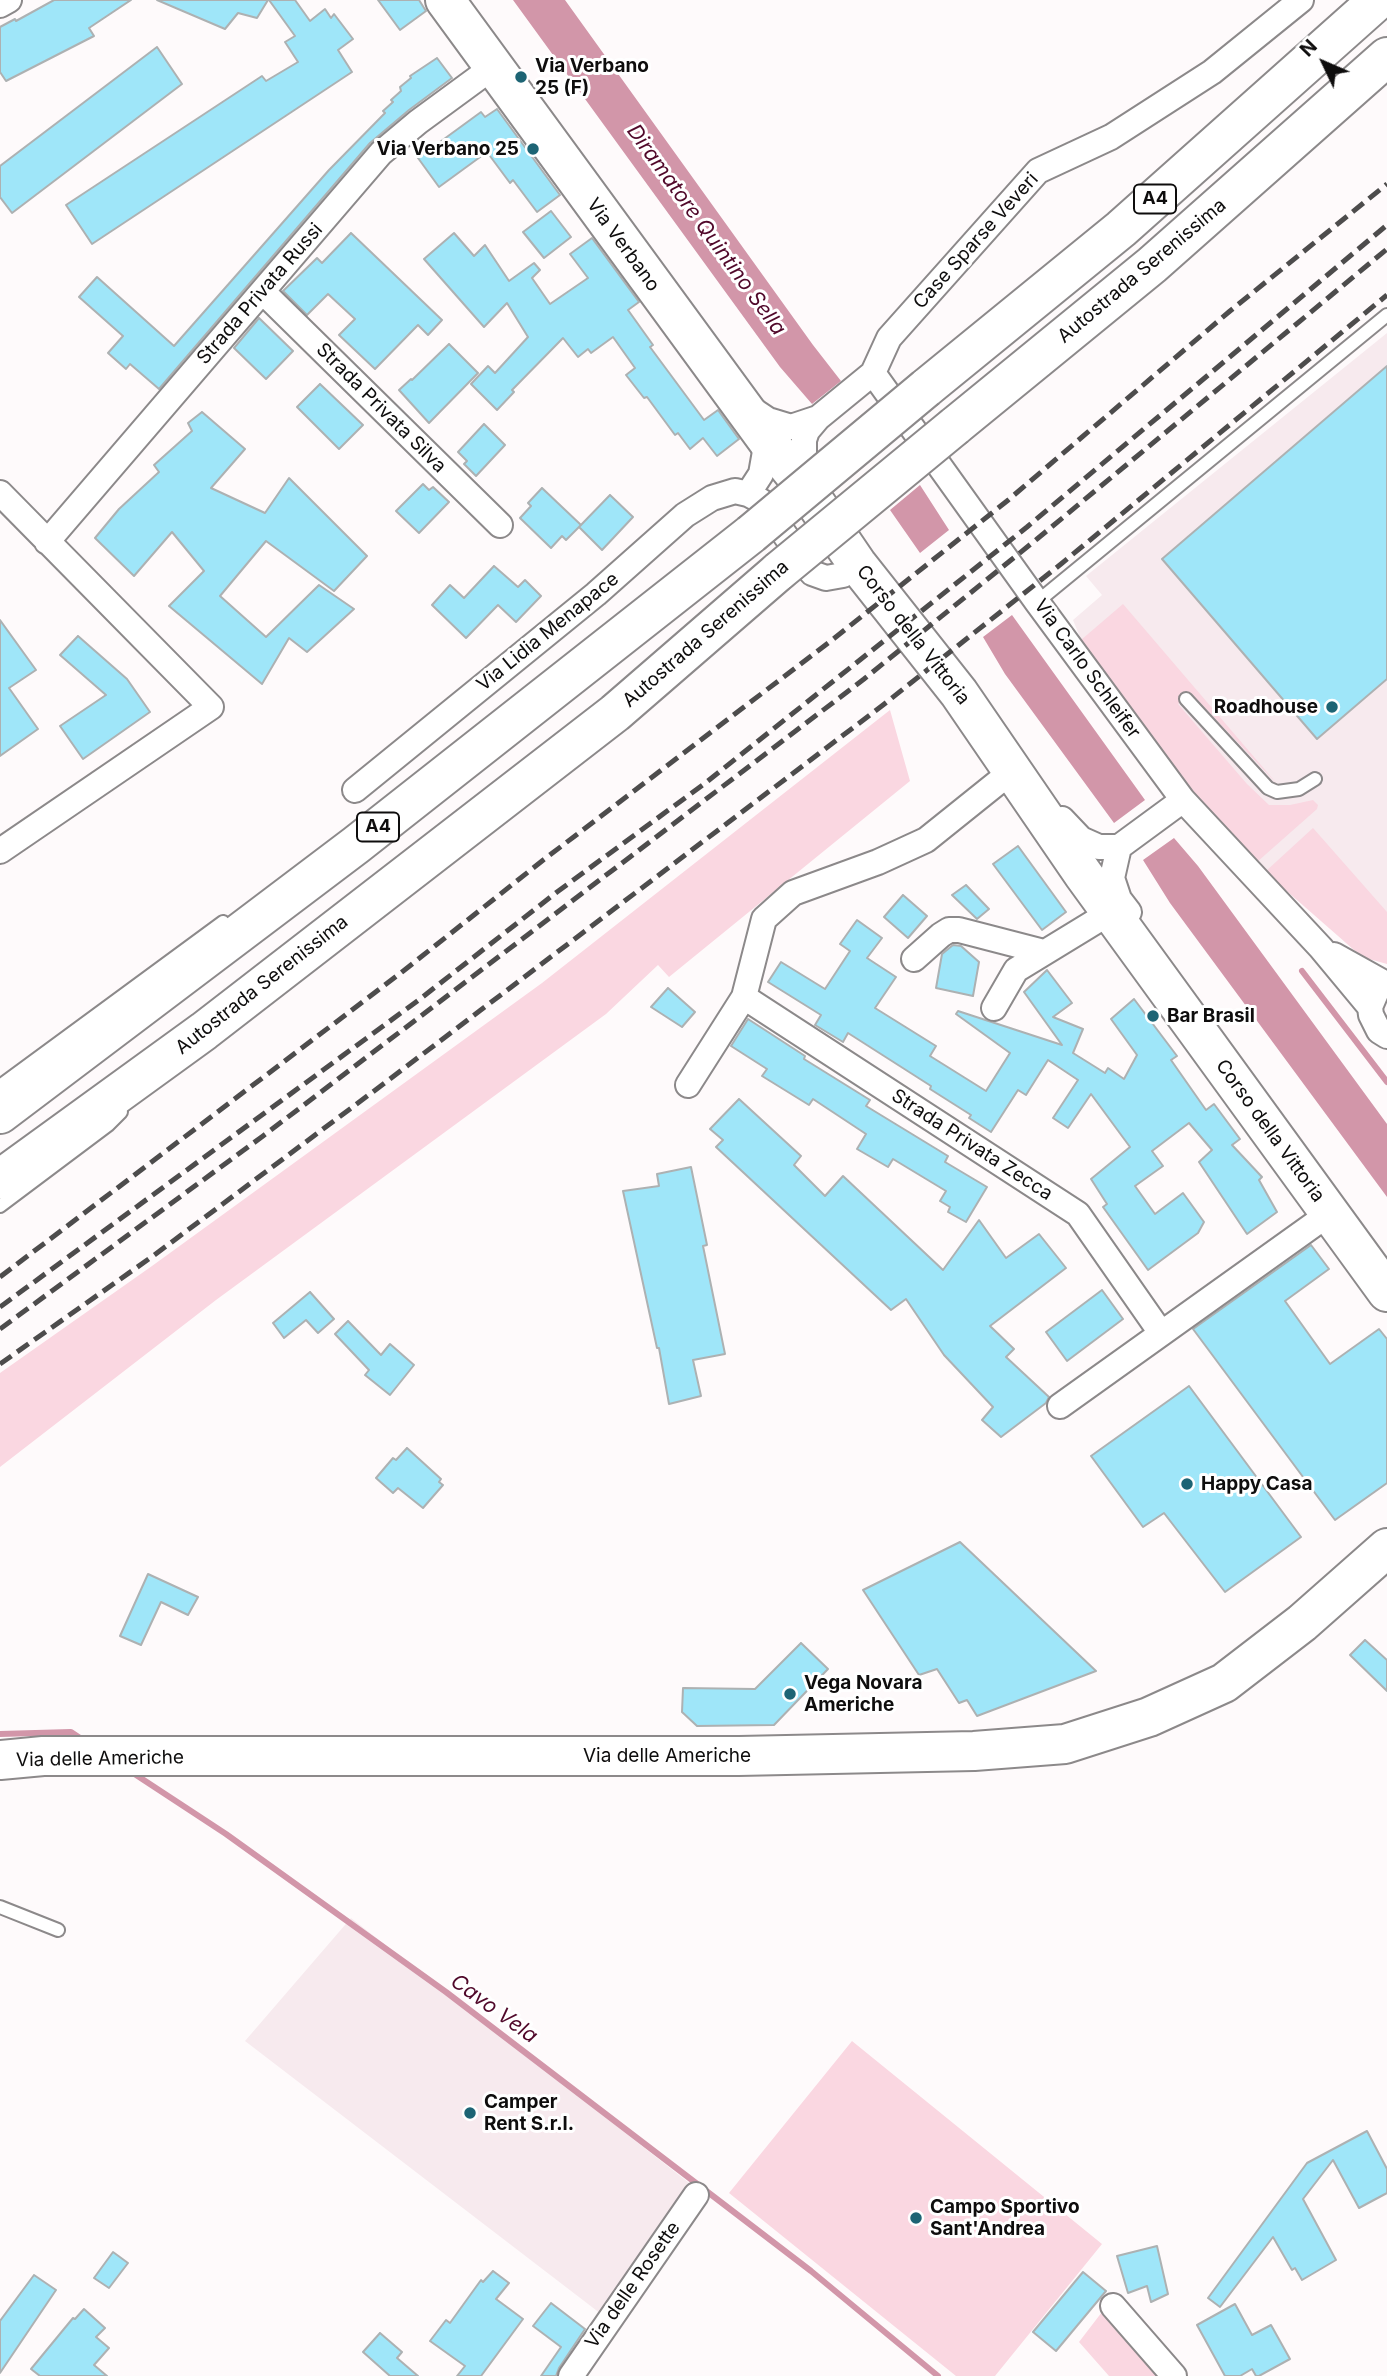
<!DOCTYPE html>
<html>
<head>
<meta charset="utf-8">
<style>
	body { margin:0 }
	#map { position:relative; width:1387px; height:2376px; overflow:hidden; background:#fefafb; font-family:Inter,sans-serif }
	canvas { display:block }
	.north { position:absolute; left:1289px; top:28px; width:70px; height:70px; -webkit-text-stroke:5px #fff; paint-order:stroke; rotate:314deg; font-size:19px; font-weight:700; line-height:28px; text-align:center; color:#0e0d0d }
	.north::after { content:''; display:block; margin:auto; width:24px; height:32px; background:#0e0d0d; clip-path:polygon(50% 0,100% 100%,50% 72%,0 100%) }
</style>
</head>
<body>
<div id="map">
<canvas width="1387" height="2376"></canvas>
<div class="north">N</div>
</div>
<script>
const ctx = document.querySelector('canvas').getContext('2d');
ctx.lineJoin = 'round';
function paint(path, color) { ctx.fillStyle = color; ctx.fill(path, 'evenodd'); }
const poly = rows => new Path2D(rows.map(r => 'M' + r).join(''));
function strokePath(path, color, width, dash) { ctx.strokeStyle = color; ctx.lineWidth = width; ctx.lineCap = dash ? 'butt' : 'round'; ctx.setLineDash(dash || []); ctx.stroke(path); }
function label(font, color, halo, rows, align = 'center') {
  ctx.font = font + ' Inter,sans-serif'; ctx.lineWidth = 6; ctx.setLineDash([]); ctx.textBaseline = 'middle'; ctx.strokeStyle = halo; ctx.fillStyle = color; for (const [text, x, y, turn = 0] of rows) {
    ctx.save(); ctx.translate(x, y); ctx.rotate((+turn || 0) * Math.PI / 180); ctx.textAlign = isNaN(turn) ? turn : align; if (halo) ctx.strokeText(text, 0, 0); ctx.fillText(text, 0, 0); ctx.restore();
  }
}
const built = poly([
	[1387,333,1387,964,1265,872,1188,787,1082,642,1073,620,1102,595,1086,576],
	[351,1918,693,2186,605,2317,245,2041]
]);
const green = poly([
	[1123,604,1278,785,1191,693,1178,704,1247,784,1269,805,1290,805,1313,800,1318,805,1317,809,1257,862,1188,787,1081,640],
	[890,710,910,781,669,977,658,965,606,1014,216,1300,0,1467,0,1373,152,1266,542,983],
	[1313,828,1387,912,1387,964,1362,957,1265,872],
	[852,2041,1102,2244,995,2376,956,2376,729,2193],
	[1102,2312,1158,2376,1109,2376,1079,2342]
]);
const water = poly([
	[513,0,565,0,813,345,841,381,812,404,780,367],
	[920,485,949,530,920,553,890,510],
	[1012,615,1145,800,1114,823,1005,674,983,637],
	[1174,838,1198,866,1387,1124,1387,1197,1170,903,1143,860]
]);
const stream = poly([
	[1302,971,1387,1082],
	[0,1734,71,1732,83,1740],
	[130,1771,226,1834,446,1992,811,2271,938,2376]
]);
const building = poly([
	[54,0,131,0,89,28,94,36,6,81,0,72,0,27,15,19,16,21,54,0],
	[157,0,268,0,257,18,238,13,225,29,157,0],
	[269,0,295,0,310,21,325,9,331,18,334,14,353,39,338,50,352,72,92,244,66,205,262,76,266,81,298,62,285,42,295,36,269,0],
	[378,0,419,0,426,11,400,30,378,0],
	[157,47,182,84,12,213,0,197,0,166,157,47],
	[437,58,452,78,409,110,370,143,159,389,130,364,126,369,108,353,123,336,79,297,97,277,174,346,329,170,385,113,383,111,393,102,391,100,401,91,400,87,411,78,410,76,437,58],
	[497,109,560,195,537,212,513,180,510,183,487,152,439,187,418,158,481,112,485,117,497,109],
	[551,211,571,237,544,258,523,232,551,211],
	[351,233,442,320,428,335,418,325,375,369,339,335,355,319,328,294,307,315,283,291,317,258,322,263,351,233],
	[454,233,474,256,485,245,509,281,534,263,540,270,532,278,550,304,588,278,570,254,592,238,639,302,628,310,653,345,650,347,704,420,718,410,739,439,717,456,703,438,690,449,678,433,675,435,647,397,644,398,626,375,635,368,613,337,591,353,588,349,578,357,563,338,512,390,514,392,497,410,471,384,488,366,495,373,528,337,507,303,484,327,424,259,454,233],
	[259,318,293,351,266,379,234,348,259,318],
	[449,344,478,373,429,423,399,390,411,379,412,380,449,344],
	[1387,366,1387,679,1317,739,1162,559,1387,366],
	[320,384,363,425,339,449,297,407,320,384],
	[202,412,245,449,211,488,265,513,289,478,367,556,334,591,266,541,220,596,266,637,319,585,354,609,307,652,289,638,262,684,169,606,204,571,172,532,134,576,95,538,119,509,159,472,154,465,192,431,188,423,202,412],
	[484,424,505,445,476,476,464,464,467,461,458,452,484,424],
	[423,484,429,490,433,487,449,502,419,533,396,511,423,484],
	[542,488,581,525,566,540,562,536,551,548,520,518,531,506,528,503,542,488],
	[610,495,633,517,602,550,579,527,610,495],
	[494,566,518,587,525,580,541,596,516,622,498,605,466,638,432,605,450,585,464,598,494,566],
	[0,620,36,670,9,688,38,729,0,756,0,620],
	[78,636,127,679,150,712,83,759,60,726,106,695,60,655,78,636],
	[1018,846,1066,912,1042,930,993,864,1018,846],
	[966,885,989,909,977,919,952,895,966,885],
	[903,895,927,916,908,938,884,917,903,895],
	[857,920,882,938,867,958,896,977,875,1008,936,1046,930,1056,986,1091,1010,1053,956,1014,958,1011,1062,1045,1024,992,1047,970,1072,1003,1053,1017,1083,1029,1073,1053,1105,1073,1108,1068,1124,1079,1137,1055,1111,1019,1134,999,1177,1056,1171,1060,1206,1110,1214,1104,1240,1139,1232,1145,1262,1177,1259,1180,1277,1212,1247,1234,1199,1162,1212,1150,1189,1123,1152,1151,1163,1166,1135,1186,1155,1214,1183,1193,1204,1222,1198,1233,1148,1270,1103,1207,1107,1204,1091,1179,1130,1147,1091,1094,1068,1128,1053,1118,1078,1080,1048,1060,1026,1095,1018,1090,991,1132,969,1118,971,1115,930,1089,931,1086,848,1033,843,1042,815,1025,821,1015,768,982,781,962,825,989,850,951,840,944,857,920],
	[953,945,961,946,979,962,973,996,936,988,942,954,953,945],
	[668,988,695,1012,682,1027,651,1007,668,988],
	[748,1019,805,1056,804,1059,870,1100,866,1106,948,1156,945,1162,987,1187,966,1222,948,1212,950,1207,940,1201,946,1191,893,1159,888,1167,857,1149,866,1134,813,1099,809,1105,762,1076,767,1069,731,1046,748,1019],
	[739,1099,801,1156,794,1165,825,1196,843,1176,943,1270,979,1220,1006,1258,1039,1234,1066,1268,990,1326,1014,1349,1006,1357,1049,1397,1046,1403,1001,1437,982,1420,993,1407,944,1355,906,1299,891,1310,716,1147,723,1140,710,1129,739,1099],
	[691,1167,707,1245,703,1246,725,1354,693,1360,701,1396,669,1404,659,1348,657,1348,623,1191,659,1186,657,1174,691,1167],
	[1311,1245,1329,1269,1285,1301,1330,1364,1379,1329,1387,1339,1387,1483,1335,1520,1193,1329,1311,1245],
	[1102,1290,1123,1319,1067,1361,1046,1332,1102,1290],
	[310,1292,334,1319,318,1333,306,1320,284,1338,273,1323,310,1292],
	[348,1321,381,1355,390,1344,414,1365,390,1395,365,1375,369,1370,335,1334,348,1321],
	[1189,1386,1301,1537,1225,1592,1164,1513,1143,1527,1091,1456,1189,1386],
	[407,1448,441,1479,439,1482,443,1485,423,1508,398,1488,393,1493,376,1478,393,1458,396,1460,407,1448],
	[960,1542,1096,1671,977,1716,967,1700,959,1703,937,1669,919,1675,863,1590,960,1542],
	[148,1574,198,1597,188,1615,161,1602,141,1645,120,1636,148,1574],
	[1365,1640,1387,1660,1387,1691,1350,1655,1365,1640],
	[801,1643,828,1669,774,1725,697,1726,682,1712,683,1688,755,1689,801,1643],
	[1367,2131,1387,2169,1387,2193,1359,2208,1333,2160,1303,2199,1336,2260,1302,2280,1295,2268,1292,2270,1273,2237,1220,2307,1208,2298,1307,2163,1367,2131],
	[1157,2246,1168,2294,1151,2302,1147,2286,1128,2293,1117,2256,1157,2246],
	[113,2252,128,2263,109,2288,94,2278,113,2252],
	[493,2271,509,2283,496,2299,523,2319,481,2376,457,2376,465,2366,430,2341,446,2320,450,2323,481,2280,483,2282,493,2271],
	[1083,2272,1106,2291,1056,2351,1033,2332,1083,2272],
	[34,2275,56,2290,0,2373,0,2321,34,2275],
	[551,2303,585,2329,559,2368,556,2376,541,2376,561,2347,533,2326,551,2303],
	[1235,2304,1252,2335,1271,2325,1290,2359,1259,2376,1256,2376,1252,2369,1240,2376,1225,2376,1197,2325,1235,2304],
	[84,2309,105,2328,96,2337,109,2348,94,2365,107,2376,40,2376,31,2369,73,2318,75,2319,84,2309],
	[380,2333,402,2352,397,2358,418,2376,390,2376,363,2352,380,2333]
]);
const service = poly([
	[1037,602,1387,315],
	[1186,699,1268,788,1277,792,1299,789,1315,779],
	[0,1086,223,922],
	[0,1206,108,1125,121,1112],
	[0,1907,58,1930]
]);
const minor = poly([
	[0,5,9,0],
	[263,292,500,525],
	[873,373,1037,602,1183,800,1321,948,1370,1007],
	[753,410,768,420,791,427,818,418,807,431,804,440,804,486],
	[818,418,873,373,889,338,1038,171,1111,137,1212,72,1301,0],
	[0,493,211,707,0,851],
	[748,494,761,474,767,440],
	[47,542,381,153,418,122,493,67],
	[355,790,596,594,685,515,712,498,735,491,748,494,761,501,812,573,826,578,843,575,857,564],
	[1062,819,1081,839,1099,847,1119,847,1112,878,1119,899,1129,912],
	[1119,847,1183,800],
	[1334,955,1386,984],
	[914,959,941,935,949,930,959,930,1044,952],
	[1376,993,1370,1007,1371,1015,1379,1031,1387,1036],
	[744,997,1078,1214,1161,1333],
	[994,1008,1016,970,1111,912],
	[688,1085,744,997,764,919,793,893,878,862,926,840,1012,771],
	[1060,1406,1330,1213],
	[1113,2306,1174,2376],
	[571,2376,696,2195]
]);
const primary = poly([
	[445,0,767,440,804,486,857,564,959,693,1083,874,1387,1292],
	[0,1760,43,1756,739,1756,974,1751,1065,1744,1149,1717,1224,1683,1302,1623,1387,1548]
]);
const motorway = poly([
	[926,388,1121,229,1378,0],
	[955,426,1152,265,1387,57],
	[0,1114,356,845,751,534],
	[0,1179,204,1031,615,713,779,571]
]);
const rail = poly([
	[0,1277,402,972,542,861,832,640,1007,501,1230,311,1387,184],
	[0,1307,420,999,557,892,704,784,1027,527,1387,225],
	[0,1329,263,1136,864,679,1037,539,1387,249],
	[0,1364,153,1256,382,1085,883,705,1061,564,1387,295]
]);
const motorwayBridge = poly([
	[751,534,926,388],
	[779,571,955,426]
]);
const markers = [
	[521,77,7,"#1d6474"],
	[533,149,7,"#1d6474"],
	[1332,707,7,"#1d6474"],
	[1153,1016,7,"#1d6474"],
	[1187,1484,7,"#1d6474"],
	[790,1694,7,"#1d6474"],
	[470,2113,7,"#1d6474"],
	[916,2218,7,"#1d6474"]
];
const shields = [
	[1155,199,42],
	[378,827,42]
];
const shieldNames = [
	["A4",1155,199],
	["A4",378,827]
];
const poiNames = [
	["Via Verbano",535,66],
	["25 (F)",535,88],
	["Via Verbano 25",519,149,"right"],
	["Roadhouse",1318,707,"right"],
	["Bar Brasil",1167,1016],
	["Happy Casa",1201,1484],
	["Vega Novara",804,1683],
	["Americhe",804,1705],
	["Camper",484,2102],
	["Rent S.r.l.",484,2124],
	["Campo Sportivo",930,2207],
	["Sant'Andrea",930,2229]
];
const streetNames = [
	["Case Sparse Veveri",976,241,-48],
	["Via Verbano",623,245,54],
	["Autostrada Serenissima",1142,271,-40],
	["Strada Privata Russi",260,294,-49],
	["Strada Privata Silva",381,408,45],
	["Via Lidia Menapace",548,632,-39],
	["Autostrada Serenissima",706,634,-41],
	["Corso della Vittoria",913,635,52],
	["Via Carlo Schleifer",1087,669,54],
	["Autostrada Serenissima",262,985,-38],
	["Corso della Vittoria",1270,1131,54],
	["Strada Privata Zecca",972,1145,33],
	["Via delle Americhe",667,1756],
	["Via delle Americhe",100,1759,-1],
	["Via delle Rosette",633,2285,-55]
];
const waterNames = [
	["Diramatore Quintino Sella",706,230,54],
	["Cavo Vela",494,2009,36]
];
paint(built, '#f7eaee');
paint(green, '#fad7e1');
paint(water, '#d296a9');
strokePath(stream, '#d296a9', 6);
paint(building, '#9fe6f9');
strokePath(building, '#adb1b2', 2);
strokePath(service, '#8c898a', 16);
strokePath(minor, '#8c898a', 28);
strokePath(primary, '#8c898a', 42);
strokePath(motorway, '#8c898a', 42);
strokePath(service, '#fff', 12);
strokePath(minor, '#fff', 24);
strokePath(primary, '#fff', 38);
strokePath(motorway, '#fff', 38);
strokePath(rail, '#4d4c4c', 5, [14, 7]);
strokePath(motorwayBridge, '#8c898a', 42, []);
strokePath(motorwayBridge, '#fff', 38);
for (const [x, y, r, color] of markers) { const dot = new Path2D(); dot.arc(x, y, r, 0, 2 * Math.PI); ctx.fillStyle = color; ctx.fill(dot); strokePath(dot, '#fff', 2.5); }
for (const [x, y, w] of shields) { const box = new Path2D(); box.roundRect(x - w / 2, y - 14.5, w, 29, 5); ctx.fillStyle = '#fff'; ctx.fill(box); strokePath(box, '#0e0d0d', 2); }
label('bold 18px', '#0e0d0d', null, shieldNames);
label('bold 19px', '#0e0d0d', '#fff', poiNames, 'left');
label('19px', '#0e0d0d', '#fff', streetNames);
label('italic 21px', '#50082a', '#fff', waterNames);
</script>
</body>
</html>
